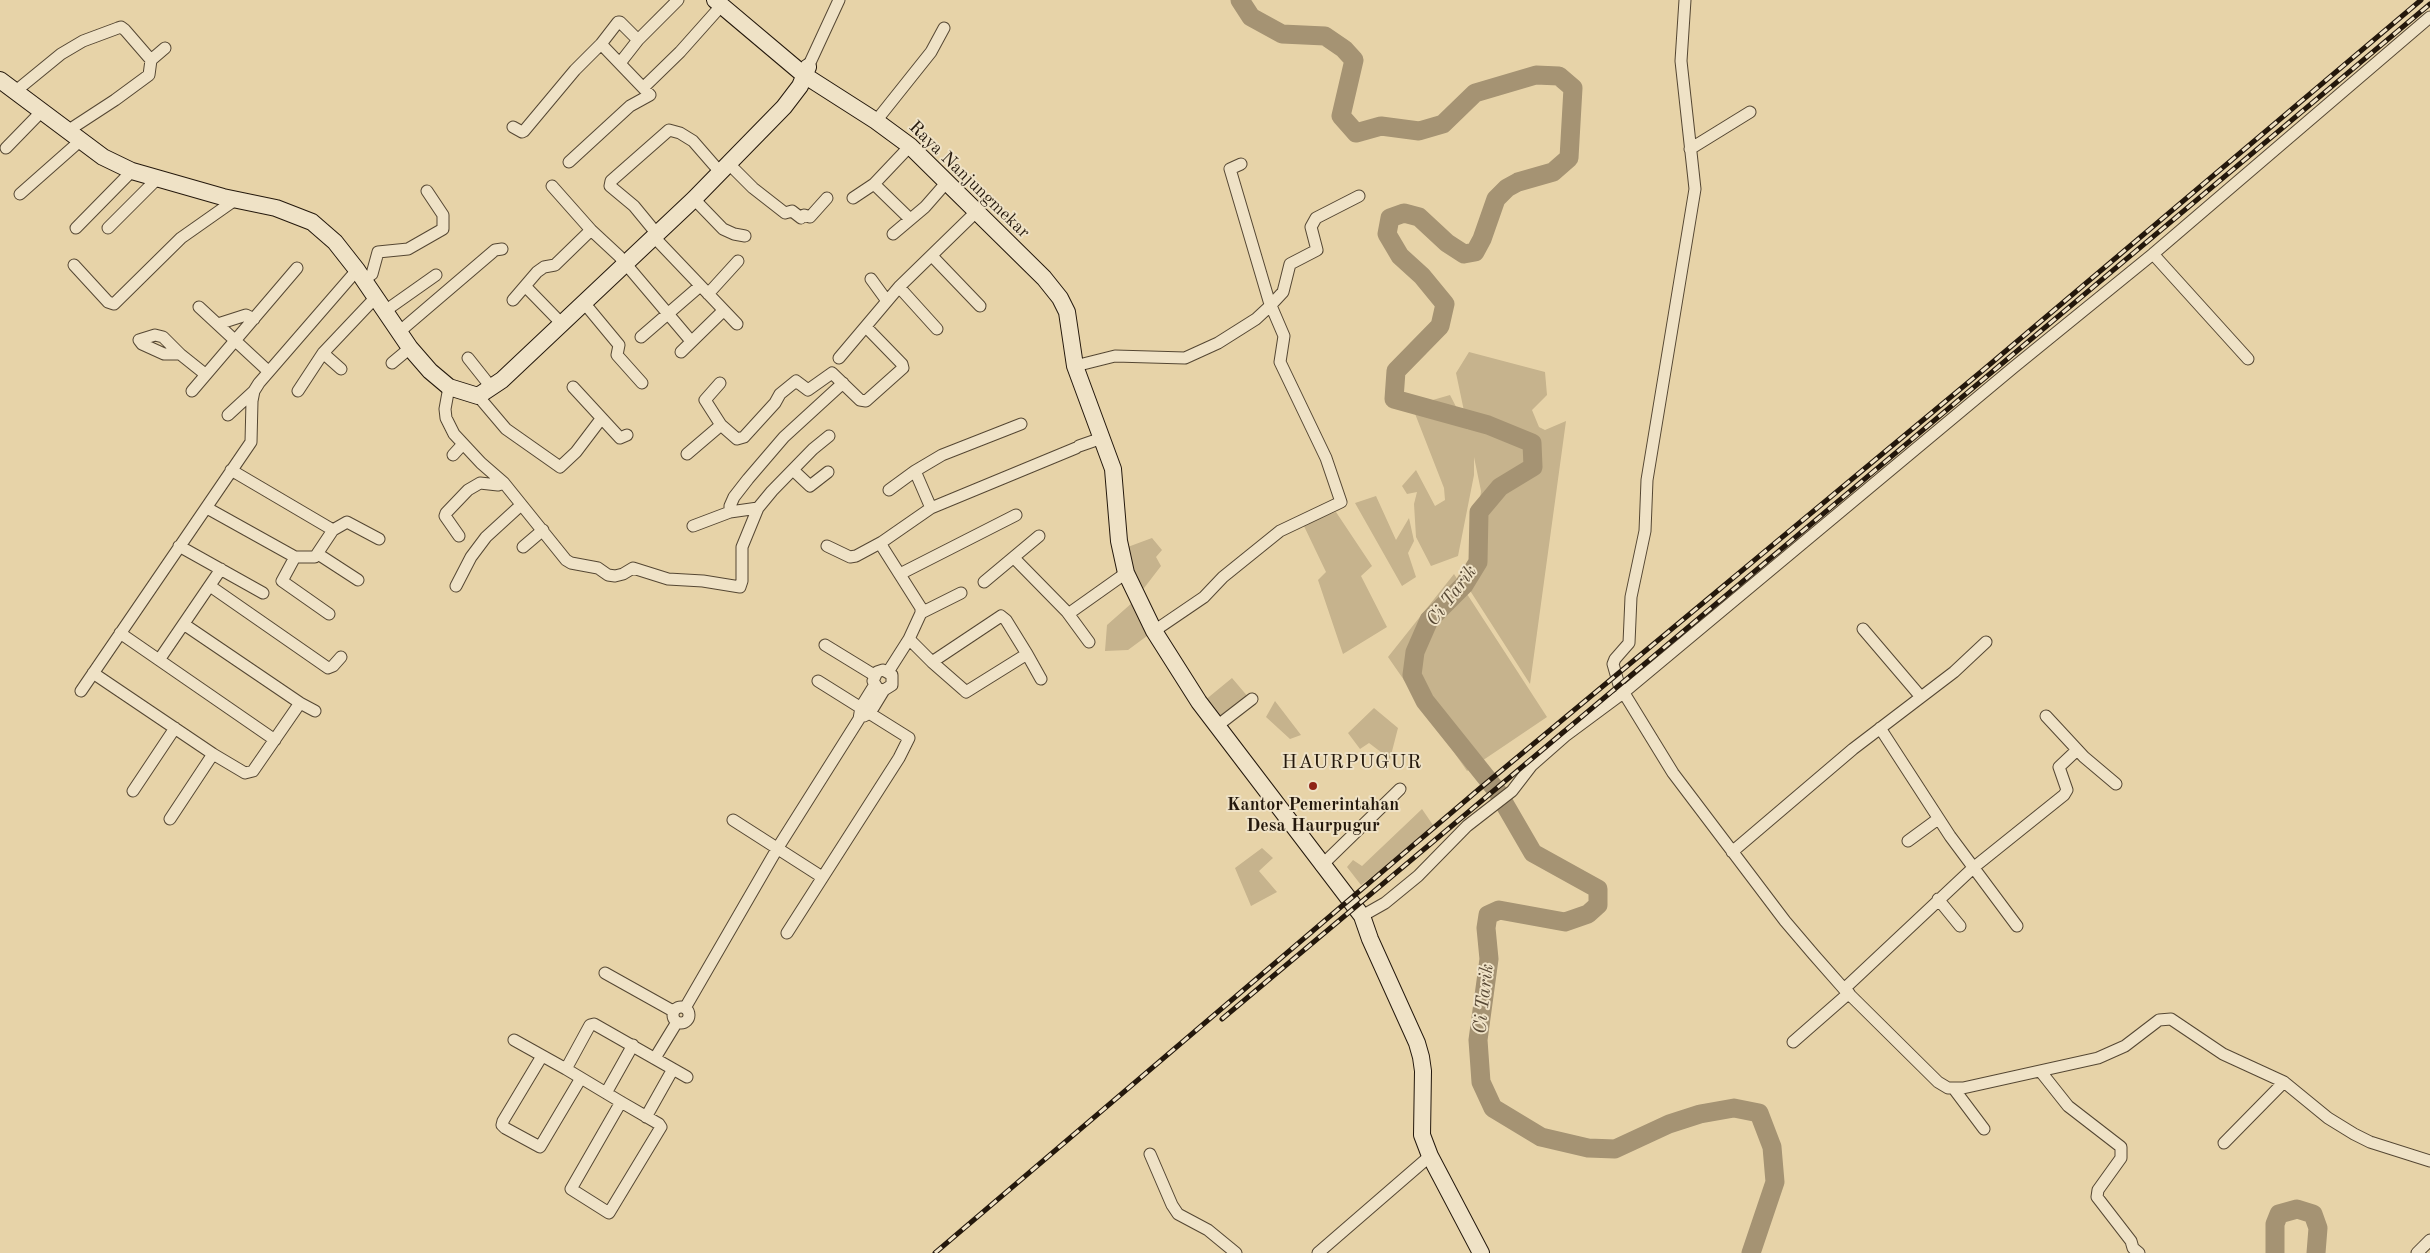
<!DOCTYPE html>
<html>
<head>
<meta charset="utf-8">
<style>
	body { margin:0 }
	canvas { display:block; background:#e7d3a8 }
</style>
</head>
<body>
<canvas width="2430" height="1253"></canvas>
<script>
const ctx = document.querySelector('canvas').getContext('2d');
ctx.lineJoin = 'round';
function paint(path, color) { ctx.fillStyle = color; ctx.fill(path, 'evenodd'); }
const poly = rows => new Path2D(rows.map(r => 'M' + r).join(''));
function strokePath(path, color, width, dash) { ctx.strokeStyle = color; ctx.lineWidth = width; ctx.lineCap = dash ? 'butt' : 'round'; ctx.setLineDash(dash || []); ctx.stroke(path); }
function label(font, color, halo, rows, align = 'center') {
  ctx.font = font + ' "Old Standard TT",serif'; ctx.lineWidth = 4; ctx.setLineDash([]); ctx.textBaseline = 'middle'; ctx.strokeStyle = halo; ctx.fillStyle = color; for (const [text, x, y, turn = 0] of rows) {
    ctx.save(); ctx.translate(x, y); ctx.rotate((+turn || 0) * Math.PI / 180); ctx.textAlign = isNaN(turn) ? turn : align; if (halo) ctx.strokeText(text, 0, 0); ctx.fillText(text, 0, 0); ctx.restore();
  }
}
const green = poly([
	[1469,352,1545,372,1547,395,1532,410,1539,427,1545,430,1566,421,1530,684,1469,589,1481,491,1474,457,1474,475,1458,556,1431,566,1416,537,1414,504,1417,492,1407,494,1402,486,1416,470,1435,506,1445,500,1444,488,1412,406,1450,395,1468,430,1456,373],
	[1376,496,1396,540,1409,518,1414,541,1408,553,1416,577,1402,586,1355,503],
	[1336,512,1372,566,1361,576,1387,627,1343,654,1318,580,1326,572,1303,524],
	[1152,538,1162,550,1156,557,1161,566,1141,592,1125,548],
	[1454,574,1547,717,1467,771,1388,657],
	[1133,602,1151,633,1128,650,1105,651,1107,625],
	[1232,678,1249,698,1219,721,1204,701],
	[1275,701,1301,735,1290,739,1266,717],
	[1374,708,1398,728,1390,759,1369,743,1360,749,1348,733],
	[1422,809,1435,828,1361,885,1347,867,1353,860,1362,866],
	[1262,848,1273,858,1259,871,1277,892,1251,906,1235,868]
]);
const river = poly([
	[1240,0,1251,17,1282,34,1325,36,1344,49,1354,60,1341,116,1356,133,1381,126,1419,131,1443,124,1475,93,1536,75,1559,76,1573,88,1569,158,1553,172,1518,182,1507,188,1496,199,1482,239,1475,252,1464,254,1447,243,1419,217,1404,213,1390,218,1387,234,1400,256,1422,276,1445,304,1440,326,1396,371,1394,399,1488,425,1532,443,1533,467,1500,487,1479,512,1478,562,1464,585,1429,620,1415,652,1412,675,1425,701,1497,791,1533,853,1598,889,1598,905,1588,914,1565,922,1499,910,1488,915,1486,928,1489,959,1478,1040,1481,1082,1493,1108,1541,1137,1588,1148,1615,1149,1669,1124,1700,1114,1734,1108,1759,1113,1772,1147,1775,1182,1751,1253],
	[2275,1253,2275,1224,2279,1214,2297,1209,2313,1214,2318,1228,2316,1253]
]);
const street = poly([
	[1685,0,1681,61,1695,189,1647,480,1645,531,1631,597,1629,643,1615,659,1613,664,1619,685,1673,773,1785,921,1814,955,1844,989,1938,1082,1948,1088,1963,1088,2098,1058,2125,1046,2159,1020,2171,1019,2223,1054,2284,1082,2328,1118,2354,1134,2370,1142,2430,1161],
	[151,60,165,48],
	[620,63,638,40,678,0],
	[808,67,839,0],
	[644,87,680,52,721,6],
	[17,90,61,54,83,41,118,28,121,27,125,30,151,60,149,75,115,100,69,130],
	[876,121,931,52,944,28],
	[513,127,522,132,524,131,575,70,601,44,618,22,620,22,638,40],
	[6,148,42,111],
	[1690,149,1750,112],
	[569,162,630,106,650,95,601,44],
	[729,164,753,188,785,213,792,211,801,218,804,215,810,217,827,198],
	[874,184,910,219],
	[552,186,591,230,619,256,691,341],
	[20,194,80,141],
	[853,198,874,184,910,146],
	[694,199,723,229,734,234,745,236],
	[76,228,132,171],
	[108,228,157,179],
	[657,234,634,206,610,186,611,181,669,130,680,133,693,141,720,172],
	[893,234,925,207,946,183],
	[654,237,737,324],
	[2153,254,2248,359],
	[932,256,980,306],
	[74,265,108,302,114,304,181,238,235,200],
	[365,279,372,274,378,252,408,249,443,229,443,215,427,191],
	[871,279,887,301],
	[526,287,563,325],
	[899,287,937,329],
	[708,294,738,261],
	[513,300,537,272,544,267,555,265,591,230],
	[585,304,619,345,617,355,642,383],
	[199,307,268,371],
	[385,311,436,275],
	[218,324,246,315,254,319],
	[399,332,495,250,502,249],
	[641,337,700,286],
	[681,352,723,311],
	[323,353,341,369],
	[180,354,164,354,142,344,139,340,155,335,163,337,180,354,205,374],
	[468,358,491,387],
	[839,358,899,287,976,212],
	[392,363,410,348],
	[1075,366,1115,356,1185,358,1218,343,1256,319,1270,306,1283,292,1290,264,1317,250,1311,227,1316,218,1359,196],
	[720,383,705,400,721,425,737,439,744,437,775,403,780,394,796,381,808,390,832,373,860,400,866,401,903,368,902,364,866,327],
	[449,387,445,409,446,418,454,434,481,463,504,483,566,560,571,563,598,568,608,575,615,576,623,574,633,568,668,579,703,581,740,587,742,581,742,547,758,508,772,491,813,449,829,436],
	[573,387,620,438,627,435],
	[192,391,297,268],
	[298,391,323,353,376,297],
	[478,396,506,429,560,467,576,452,601,419],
	[228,415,254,391],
	[1079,446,1102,438],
	[687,454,721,425],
	[453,455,463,444],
	[231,470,333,530,347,522,379,539],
	[793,470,810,486,828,472],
	[915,471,942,455,1021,424],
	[889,490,915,471,931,508],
	[207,508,295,557],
	[730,512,730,506,734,497,748,479,784,437,843,383],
	[693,526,730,512,758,508],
	[459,536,445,516,446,513,468,490,480,483,498,485,504,483],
	[179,546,263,593],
	[827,546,850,557,856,556,882,542],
	[523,547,543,530],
	[318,554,358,580],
	[1014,558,1067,612,1071,612,1126,573],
	[900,574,1016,515],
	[984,582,1039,536],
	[210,586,328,668,333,666,341,657],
	[456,586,471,557,486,537,521,505],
	[1067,612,1089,642],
	[921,613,961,593],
	[329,614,282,581,295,557,315,557,333,530],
	[185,625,300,703,315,711],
	[1863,629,1921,697],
	[1154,631,1204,597,1223,577,1280,531,1341,502,1326,458,1280,362,1284,336,1269,301,1230,169,1241,164],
	[120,633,275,740],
	[825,645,874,675],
	[1027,654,1041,679],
	[159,660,221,569],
	[932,662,1001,616,1006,620,1027,654,966,692,964,690,932,662,909,639,921,613,921,608,883,548,882,542,931,508,1076,448],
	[888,672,909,639],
	[93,673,213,754,245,773,253,771,300,703],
	[81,691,251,442,252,401,254,391,259,383,357,270],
	[864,716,870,713,884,690,892,685,892,675,883,670,877,672,873,681,878,689,884,690],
	[2046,716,2084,757,2116,784],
	[1217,726,1252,699],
	[1880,728,1950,836,2017,926],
	[133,791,175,728],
	[170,819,213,754],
	[733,820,822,877],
	[1908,841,1938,819],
	[1732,852,1853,749,1954,672,1986,642],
	[1321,866,1400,789],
	[1938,899,1960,926],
	[1362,916,1385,903,1418,876,1467,826,1512,791,1532,765,1565,736,1623,693,2014,367,2153,254,2430,17],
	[787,933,899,758,909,738,818,681],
	[605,973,673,1011],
	[1844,989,1973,868,2064,795,2067,790,2059,767,2077,750],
	'673 1015a8 8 0 1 1 16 0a8 8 0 1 1-16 0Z',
	[685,1008,777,849,859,719,861,707,874,686],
	[514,1040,566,1069,621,1102,659,1124,661,1127,609,1213,571,1189,621,1102],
	[1793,1042,1849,993],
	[542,1056,503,1121,502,1125,505,1128,540,1147,581,1078],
	[655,1058,677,1022],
	[566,1069,590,1025,594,1024,687,1077],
	[2041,1072,2068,1106,2121,1147,2121,1158,2098,1190,2097,1197,2131,1241,2133,1248,2139,1253],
	[1954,1089,1984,1129],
	[606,1093,633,1045],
	[646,1117,673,1069],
	[2224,1143,2284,1082],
	[1150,1154,1172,1205,1178,1214,1208,1230,1236,1253],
	[1318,1253,1430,1156],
	[2417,1253,2430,1240]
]);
const secondary = poly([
	[715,0,804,75,876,121,910,146,1044,278,1060,298,1067,312,1075,366,1113,469,1119,541,1126,573,1154,631,1199,702,1362,916,1370,939,1417,1043,1421,1057,1423,1071,1422,1135,1430,1156,1481,1253],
	[0,80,103,157,132,171,223,197,276,208,312,222,335,242,357,270,410,348,430,371,449,387,478,396,502,380,694,199,784,107,800,86,808,67]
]);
const rail = poly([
	[1222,1019,2430,4],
	[935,1253,1478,790,1982,371,2421,0]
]);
const markers = [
	[1313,786,5,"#8f2418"]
];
const streetNames = [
	["Raya Nanjungmekar",969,180,44]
];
const poiNames = [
	["Kantor Pemerintahan",1313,805],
	["Desa Haurpugur",1313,826]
];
const waterNames = [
	["Ci Tarik",1452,596,-53],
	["Ci Tarik",1484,999,-84]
];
const quarterNames = [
	["HAURPUGUR",1352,763]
];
paint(green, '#c6b38d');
strokePath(river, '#a59373', 19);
strokePath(street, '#554733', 13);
strokePath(secondary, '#24180c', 18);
strokePath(street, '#efe2c6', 11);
strokePath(secondary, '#efe2c6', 16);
strokePath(rail, '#24180c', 5);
strokePath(rail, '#efe2c6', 3, [9]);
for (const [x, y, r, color] of markers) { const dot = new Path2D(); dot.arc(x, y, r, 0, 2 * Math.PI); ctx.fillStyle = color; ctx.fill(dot); strokePath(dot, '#efe2c6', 2); }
label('18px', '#24180c', '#efe2c6', streetNames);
label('bold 18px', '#24180c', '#efe2c6', poiNames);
label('italic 19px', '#584935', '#efe2c6', waterNames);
ctx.letterSpacing = '1px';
label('20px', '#24180c', '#efe2c6', quarterNames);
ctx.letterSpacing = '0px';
</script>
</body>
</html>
